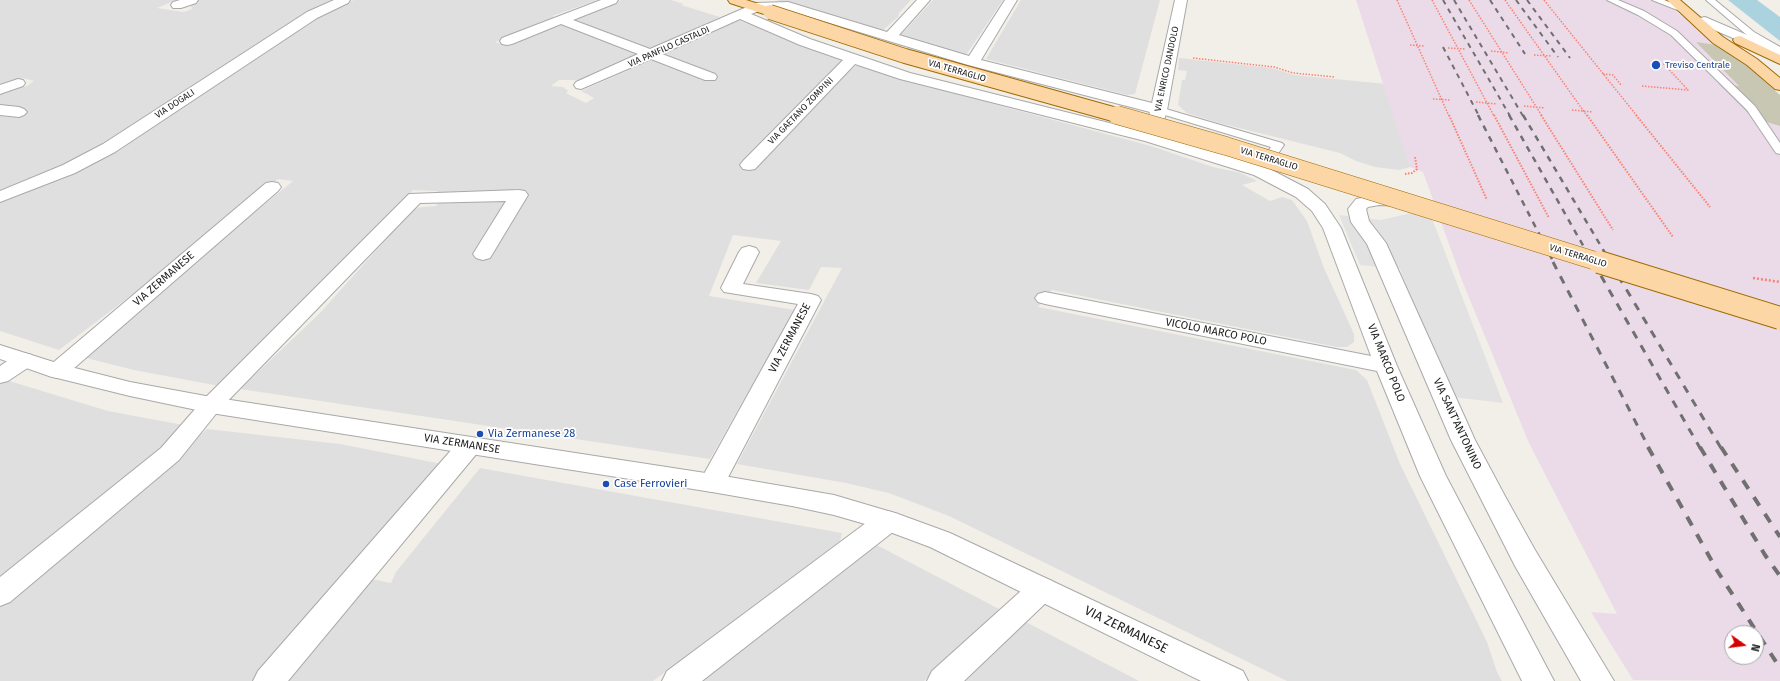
<!DOCTYPE html>
<html>
<head>
<meta charset="utf-8">
<style>
	body { margin:0 }
	#map { position:relative; width:1780px; height:681px; overflow:hidden; background:#f2efe9; font-family:"Fira Sans",sans-serif }
	canvas { display:block }
	.north { position:absolute; left:1724px; top:625px; width:40px; height:40px; box-sizing:border-box; background:#fff; border:1px solid #a7a7a7; border-radius:50%; rotate:104deg; font-size:11px; font-weight:700; line-height:16px; text-align:center; color:#222 }
	.north::after { content:''; display:block; margin:auto; width:14px; height:18px; background:#d40000; clip-path:polygon(50% 0,100% 100%,50% 72%,0 100%) }
</style>
</head>
<body>
<div id="map">
<canvas width="1780" height="681"></canvas>
<div class="north">N</div>
</div>
<script>
const ctx = document.querySelector('canvas').getContext('2d');
ctx.lineJoin = 'round';
function paint(path, color) { ctx.fillStyle = color; ctx.fill(path, 'evenodd'); }
const poly = rows => new Path2D(rows.map(r => 'M' + r).join(''));
function strokePath(path, color, width, dash) { ctx.strokeStyle = color; ctx.lineWidth = width; ctx.lineCap = dash ? 'butt' : 'round'; ctx.setLineDash(dash || []); ctx.stroke(path); }
function label(font, color, halo, rows, align = 'center') {
  ctx.font = font + ' "Fira Sans",sans-serif'; ctx.lineWidth = 3.5; ctx.setLineDash([]); ctx.textBaseline = 'middle'; ctx.strokeStyle = halo; ctx.fillStyle = color; for (const [text, x, y, turn = 0] of rows) {
    ctx.save(); ctx.translate(x, y); ctx.rotate((+turn || 0) * Math.PI / 180); ctx.textAlign = isNaN(turn) ? turn : align; if (halo) ctx.strokeText(text, 0, 0); ctx.fillText(text, 0, 0); ctx.restore();
  }
}
const residential = poly([
	[0,0,184,0,174,1,157,8,184,12,192,9,190,3,198,0,336,0,309,11,96,151,0,193,0,114,16,116,28,111,0,106,0,94,15,88,27,86,34,81,23,78,0,88],
	[354,0,598,0,552,16,557,18,495,42,506,45,561,23,642,55,586,80,559,80,551,86,563,87,568,91,566,93,586,103,594,98,581,91,649,61,655,60,713,80,717,76,663,54,733,21,740,21,846,59,835,84,859,63,1005,107,1151,146,1213,167,1241,173,1257,181,1242,185,1270,201,1282,197,1292,200,1307,221,1324,268,1354,334,1354,342,1347,347,1337,347,1052,290,1038,307,1356,370,1367,380,1400,464,1487,642,1497,672,1502,681,1287,681,949,516,889,493,846,483,737,464,842,268,821,267,809,290,756,283,781,241,733,235,709,296,795,310,710,459,240,389,320,313,414,208,436,206,441,198,435,195,437,191,413,190,278,333,219,386,134,370,78,356,293,181,278,179,166,269,59,350,0,331,0,203,70,174,111,151,118,151,217,83,333,8],
	[622,0,671,0,684,4,681,5,720,17,658,47,649,49,575,22,574,19,577,17],
	[776,0,911,0,899,13,898,17,881,32],
	[933,0,1003,0,966,55,961,55,899,37],
	[1021,0,1160,0,1135,94,1127,95,986,59],
	[1179,58,1272,68,1294,75,1386,84,1410,167,1399,170,1375,167,1356,161,1340,153,1219,123,1187,113,1178,105,1182,80,1185,80,1187,71,1178,70],
	[6,380,108,411,189,426,0,581,0,384],
	[207,429,340,444,442,464,347,574,391,583,396,572,480,468,842,533,840,541,653,681,0,681,0,601],
	[871,542,1001,610,924,681,692,681],
	[1022,620,1139,681,956,681]
]);
const industrial = poly([
	[1356,0,1662,0,1726,51,1780,104,1780,681,1633,680,1591,612,1617,614,1529,443,1463,283,1423,172,1410,167],
	[1732,633,1756,633,1756,657,1732,657]
]);
const construction = poly([
	[1696,42,1716,45,1741,60,1780,95,1780,126,1753,118,1719,84,1739,86]
]);
const parking = poly([
	[1411,213,1431,216,1503,403,1444,396,1400,269,1360,265,1339,215,1381,220]
]);
const water = poly([
	[1728,0,1757,0,1780,17,1780,41]
]);
const pathFar2 = poly([
	[1397,0,1449,116],
	[1432,0,1494,116],
	[1469,0,1542,116],
	[1505,0,1587,116],
	[1544,0,1637,116],
	[1410,45,1424,46],
	[1448,48,1466,49],
	[1491,51,1509,53],
	[1534,55,1552,56],
	[1193,58,1274,67,1293,73,1335,77],
	[1603,74,1613,75,1621,85],
	[1642,86,1688,90,1663,63,1674,64],
	[1433,99,1450,100],
	[1476,102,1497,104],
	[1524,106,1545,108],
	[1572,110,1593,112]
]);
const pathFar1 = poly([
	[1449,115,1487,200],
	[1494,115,1549,218],
	[1541,115,1613,230],
	[1587,115,1673,237],
	[1636,115,1710,207],
	[1405,174,1412,173,1417,169,1415,157]
]);
const path = poly([
	[1753,278,1780,282]
]);
const service = poly([
	[1607,0,1618,0,1644,11,1677,31,1755,106,1780,143,1780,154,1776,153,1747,110,1671,35,1638,15,1607,0],
	[1652,0,1664,0,1687,9,1683,12,1680,11,1652,0],
	[1706,0,1715,0,1754,32,1780,47,1780,54,1748,36,1706,0],
	[1159,107,1282,143,1284,145,1266,171,1258,171,1256,169,1271,147,1155,112,1154,110,1159,107]
]);
const minor = poly([
	[180,0,198,0,196,3,181,8,173,8,171,5,173,2,180,0],
	[334,0,350,0,348,3,317,18,115,152,75,173,0,202,0,191,63,165,103,144,307,12,334,0],
	[601,0,618,0,616,3,573,20,650,49,756,3,788,2,887,32,917,0,930,0,899,35,969,56,1005,0,1017,0,981,60,1152,103,1175,0,1187,0,1167,110,1163,124,1161,127,1155,129,1149,127,1147,124,1150,112,968,65,787,10,759,11,751,14,810,39,910,73,1157,135,1266,167,1308,189,1325,204,1341,228,1397,366,1446,476,1554,681,1522,681,1420,476,1377,371,1045,304,1038,302,1035,298,1038,294,1045,292,1371,356,1323,228,1312,211,1296,197,1254,175,1145,141,900,79,855,64,755,169,749,170,743,169,740,165,743,161,843,60,800,45,740,19,662,54,715,74,717,77,715,80,705,80,651,59,581,89,576,88,574,85,576,82,638,54,561,24,512,44,507,45,502,44,500,41,502,38,601,0],
	[1705,17,1780,49,1780,58,1700,24,1699,21,1700,18,1705,17],
	[18,79,23,80,25,83,23,86,0,94,0,85,18,79],
	[0,105,19,107,24,109,27,112,24,115,19,117,0,115,0,105],
	[272,182,278,183,281,187,278,191,65,376,57,378,49,376,46,371,49,366,266,183,272,182],
	[519,190,525,191,528,195,490,258,483,260,476,258,473,254,506,201,420,203,219,410,179,460,10,602,0,606,0,577,161,448,203,400,409,194,519,190],
	[749,246,756,248,759,252,743,284,811,294,818,296,821,300,725,483,721,490,712,492,703,490,699,483,798,304,724,292,721,288,739,252,742,248,749,246],
	[24,353,32,355,35,360,32,365,8,381,0,383,0,366,16,355,24,353],
	[469,437,478,440,481,446,478,452,288,681,253,681,258,671,460,440,469,437],
	[888,511,898,514,902,521,898,528,702,681,662,681,667,671,878,514,888,511],
	[1042,577,1052,581,1057,589,1052,597,964,681,927,681,932,671,1032,581,1042,577]
]);
const tertiary = poly([
	[1379,195,1400,196,1406,197,1409,201,1406,205,1400,206,1379,205,1368,207,1366,209,1369,221,1386,243,1475,440,1506,498,1535,550,1614,681,1581,681,1515,566,1451,440,1367,244,1351,222,1348,209,1356,199,1379,195],
	[0,345,63,365,130,382,211,397,712,474,834,495,898,514,950,533,1243,671,1248,681,1201,681,930,547,879,528,834,515,792,506,712,492,211,413,130,396,49,376,0,359,0,345]
]);
const primary = poly([
	[728,0,746,0,775,9,776,12,770,16,730,3,728,0],
	[1667,0,1680,0,1723,37,1757,59,1780,78,1780,90,1775,89,1747,65,1713,43,1667,0],
	[1740,36,1780,55,1780,64,1735,43,1733,40,1735,37,1740,36]
]);
const railFar3 = poly([
	[1443,0,1510,116],
	[1454,0,1523,116],
	[1490,0,1525,54],
	[1516,0,1558,57],
	[1527,0,1570,58],
	[1443,47,1479,116]
]);
const railFar2 = poly([
	[1478,115,1554,263],
	[1509,115,1593,263],
	[1523,115,1611,263]
]);
const railFar1 = poly([
	[1553,262,1649,448],
	[1593,262,1700,448],
	[1610,262,1721,448]
]);
const rail = poly([
	[1648,447,1718,572,1780,668],
	[1700,447,1765,555,1780,576],
	[1721,447,1780,537]
]);
const primaryBridgeFar2 = poly([
	[770,12,905,56,1120,116]
]);
const primaryBridgeFar1 = poly([
	[1117,115,1226,146,1602,263]
]);
const primaryBridge = poly([
	[1599,262,1780,318]
]);
const markers = [
	[1656,65,5,"#1a4fb4"],
	[480,434,4,"#1a4fb4"],
	[606,484,4,"#1a4fb4"]
];
const farStreetnames = [
	["VIA PANFILO CASTALDI",669,47,-24],
	["VIA ENRICO DANDOLO",1167,69,-78],
	["VIA TERRAGLIO",957,71,16],
	["VIA DOGALI",175,104,-33],
	["VIA GAETANO ZOMPINI",801,111,-46],
	["VIA TERRAGLIO",1269,159,17],
	["VIA TERRAGLIO",1578,256,17]
];
const farTransitnames = [
	["Treviso Centrale",1665,65]
];
const streetNames = [
	["VIA ZERMANESE",164,279,-41],
	["VICOLO MARCO POLO",1216,332,11],
	["VIA ZERMANESE",790,338,-62],
	["VIA MARCO POLO",1386,363,68],
	["VIA SANT'ANTONINO",1457,424,65],
	["VIA ZERMANESE",462,444,9]
];
const transitNames = [
	["Via Zermanese 28",488,434],
	["Case Ferrovieri",614,484]
];
const nearStreetnames = [
	["VIA ZERMANESE",1126,630,26]
];
paint(residential, '#e0dfdf');
paint(industrial, '#ebdbe8');
paint(construction, '#c7c7b4');
paint(parking, '#e2e2e2');
paint(water, '#aad3df');
strokePath(service, '#a9a9a9', 2);
strokePath(minor, '#a9a9a9', 2);
strokePath(tertiary, '#a9a9a9', 2);
strokePath(primary, '#a06b00', 2);
strokePath(pathFar2, '#fa8072', 1.5, [1.5, 1.5]);
strokePath(pathFar1, '#fa8072', 2, [1.5, 1.5]);
strokePath(path, '#fa8072', 2.5, [2, 2]);
paint(service, '#fff');
paint(minor, '#fff');
paint(tertiary, '#fff');
paint(primary, '#fcd6a4');
strokePath(railFar3, '#707070', 2, [5, 5]);
strokePath(railFar2, '#707070', 2.5, [6, 6]);
strokePath(railFar1, '#707070', 3, [8, 8]);
strokePath(rail, '#707070', 4, [10, 10]);
strokePath(primaryBridgeFar2, '#a06b00', 16, []);
strokePath(primaryBridgeFar1, '#a06b00', 19, []);
strokePath(primaryBridge, '#a06b00', 24, []);
strokePath(primaryBridgeFar2, '#fcd6a4', 14);
strokePath(primaryBridgeFar1, '#fcd6a4', 18);
strokePath(primaryBridge, '#fcd6a4', 22);
for (const [x, y, r, color] of markers) { const dot = new Path2D(); dot.arc(x, y, r, 0, 2 * Math.PI); ctx.fillStyle = color; ctx.fill(dot); strokePath(dot, '#fff', 1.5); }
label('9px', '#222', '#fff', farStreetnames);
label('9px', '#164399', '#fff', farTransitnames, 'left');
label('11px', '#222', '#fff', streetNames);
label('11px', '#164399', '#fff', transitNames, 'left');
label('13px', '#222', '#fff', nearStreetnames);
</script>
</body>
</html>
